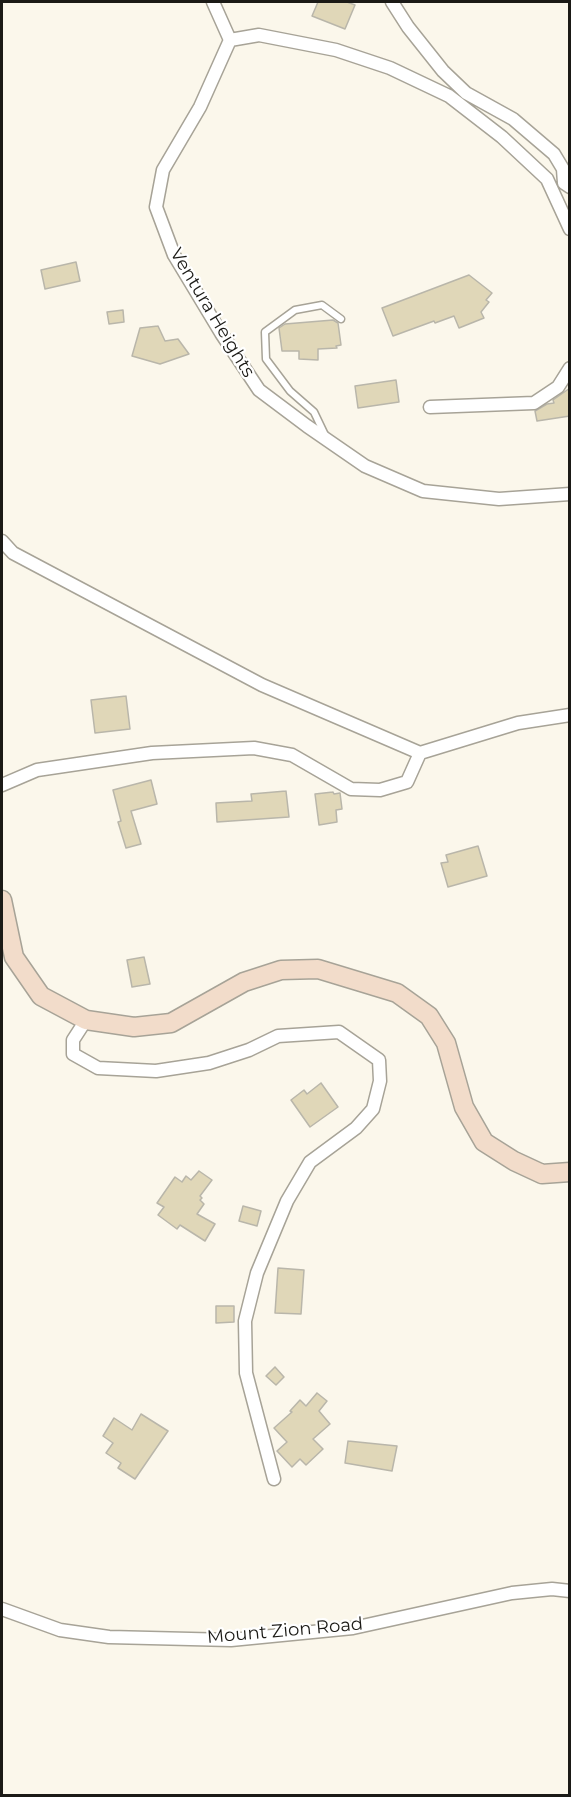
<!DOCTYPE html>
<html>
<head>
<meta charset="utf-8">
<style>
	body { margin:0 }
	#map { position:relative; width:571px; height:1797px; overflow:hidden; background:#fbf7eb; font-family:Montserrat,sans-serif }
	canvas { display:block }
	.frame { position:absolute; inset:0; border:3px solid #1b1a16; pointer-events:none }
</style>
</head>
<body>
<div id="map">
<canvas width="571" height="1797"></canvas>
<div class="frame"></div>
</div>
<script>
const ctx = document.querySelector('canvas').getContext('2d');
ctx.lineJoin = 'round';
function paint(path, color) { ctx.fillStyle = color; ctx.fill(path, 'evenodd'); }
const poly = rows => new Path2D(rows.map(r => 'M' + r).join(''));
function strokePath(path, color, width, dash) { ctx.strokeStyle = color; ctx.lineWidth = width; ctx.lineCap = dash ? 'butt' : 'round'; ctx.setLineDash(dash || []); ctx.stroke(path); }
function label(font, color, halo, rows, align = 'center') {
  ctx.font = font + ' Montserrat,sans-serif'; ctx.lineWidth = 4.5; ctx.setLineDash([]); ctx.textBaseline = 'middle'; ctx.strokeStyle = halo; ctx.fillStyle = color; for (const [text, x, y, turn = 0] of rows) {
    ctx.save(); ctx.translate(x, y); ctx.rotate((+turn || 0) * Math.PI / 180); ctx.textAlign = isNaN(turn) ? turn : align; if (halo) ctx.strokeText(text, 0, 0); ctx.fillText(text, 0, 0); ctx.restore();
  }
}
const building = poly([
	[318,2,347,2,355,5,345,29,312,16,318,2],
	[76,262,80,281,45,289,41,270,76,262],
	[469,275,492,293,486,300,489,302,481,312,484,318,459,328,454,316,435,323,434,321,393,336,382,308,469,275],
	[123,310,124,322,109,324,107,312,123,310],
	[333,320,338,323,341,345,336,346,337,348,318,349,318,360,299,359,299,351,282,351,279,328,285,324,333,320],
	[158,326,165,341,178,339,189,354,160,364,132,356,140,328,158,326],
	[396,380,399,402,358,408,355,386,396,380],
	[570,388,570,416,537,421,535,411,547,404,554,403,553,400,570,388],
	[126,696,130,729,95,733,91,700,126,696],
	[151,780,157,804,131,811,141,844,126,848,118,822,121,821,113,790,151,780],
	[286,791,289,817,217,822,216,803,252,801,251,794,286,791],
	[333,792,334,794,340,793,342,809,336,810,337,822,319,825,315,794,333,792],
	[478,846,487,876,448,887,441,863,448,862,446,855,478,846],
	[144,957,150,984,132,987,127,960,144,957],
	[321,1083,338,1107,310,1127,291,1100,304,1090,307,1094,321,1083],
	[199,1171,212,1180,200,1196,202,1198,200,1200,204,1204,197,1214,215,1224,205,1241,180,1225,177,1229,158,1215,164,1207,157,1203,175,1177,182,1182,186,1176,191,1180,199,1171],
	[243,1206,261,1211,257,1226,239,1221,243,1206],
	[278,1268,304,1270,301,1314,275,1313,278,1268],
	[216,1306,234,1306,234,1322,216,1323,216,1306],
	[275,1367,284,1377,276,1385,266,1376,275,1367],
	[317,1393,327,1401,319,1411,330,1424,313,1439,323,1449,306,1465,300,1459,292,1467,277,1451,287,1442,274,1428,292,1412,290,1411,300,1400,306,1406,317,1393],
	[141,1414,168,1431,135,1479,118,1468,121,1463,106,1453,113,1443,103,1436,114,1418,132,1430,141,1414],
	[348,1441,397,1446,392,1471,345,1463,348,1441]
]);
const service = poly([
	[325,435,314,412,290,391,266,359,265,332,295,310,322,305,341,319]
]);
const minor = poly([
	[213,2,230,40],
	[392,2,408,27,443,71,466,93,513,119,554,154,563,169,564,183,570,187],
	[570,229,547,179,502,137,449,96,390,68,336,50,259,35,230,40,200,107,163,170,156,207,174,255,221,333,259,390,307,426,365,466,423,491,499,499,570,494],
	[430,407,534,403,558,387,570,368],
	[2,541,13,553,262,685,420,753],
	[2,785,37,770,152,753,254,748,292,755,351,789,380,790,407,782,420,753,518,723,570,715],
	[86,1020,73,1040,73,1054,98,1068,156,1071,209,1063,249,1050,278,1036,339,1032,379,1060,380,1081,373,1109,356,1128,310,1162,287,1201,257,1273,245,1321,246,1373,274,1479],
	[2,1609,60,1630,109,1637,231,1640,353,1628,512,1593,552,1589,570,1591]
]);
const secondary = poly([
	[2,900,14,957,41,996,86,1020,134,1027,171,1023,244,982,281,970,318,969,397,993,429,1016,446,1043,464,1107,484,1142,514,1161,542,1174,570,1172]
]);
const streetNames = [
	["Ventura Heights",212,313,59],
	["Mount Zion Road",285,1631,-5]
];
paint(building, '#e0d7b8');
strokePath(building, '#b9b6aa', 1.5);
strokePath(service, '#a7a397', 9);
strokePath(minor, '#a7a397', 15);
strokePath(secondary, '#a7a397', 21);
strokePath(service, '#fff', 6);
strokePath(minor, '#fff', 12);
strokePath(secondary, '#f2dcca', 18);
label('18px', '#1b1a16', '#fff', streetNames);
</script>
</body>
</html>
